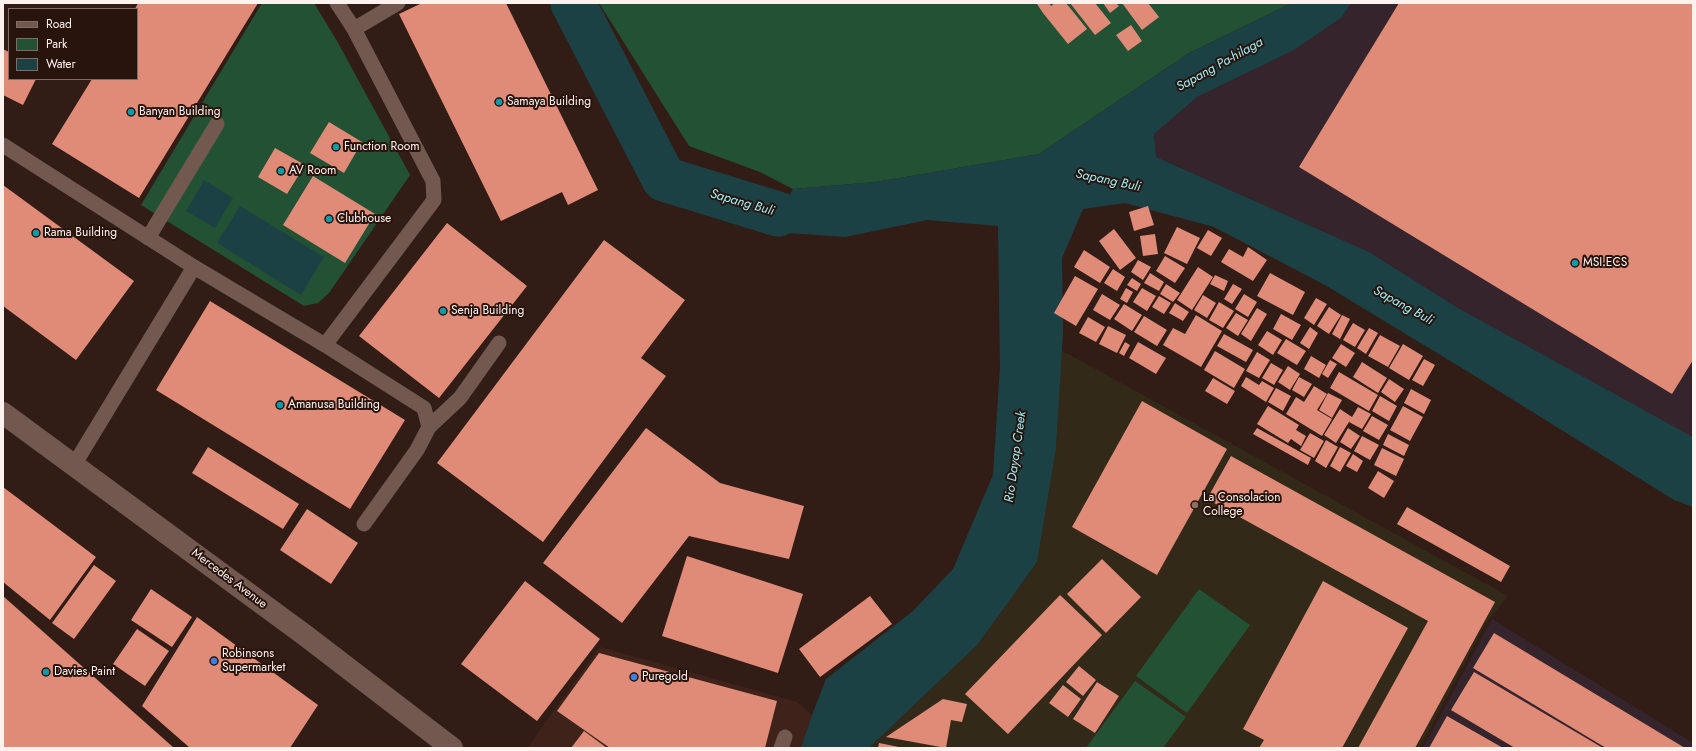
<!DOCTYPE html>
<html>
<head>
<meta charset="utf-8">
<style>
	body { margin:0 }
	#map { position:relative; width:1696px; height:751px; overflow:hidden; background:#321d16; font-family:Jost,sans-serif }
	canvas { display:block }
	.frame { position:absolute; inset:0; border:4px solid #fef2ee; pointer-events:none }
	.legend { position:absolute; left:8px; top:8px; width:130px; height:72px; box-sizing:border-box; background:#28140d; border:1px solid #7e6d67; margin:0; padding:5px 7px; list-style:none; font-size:12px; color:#fef2ee }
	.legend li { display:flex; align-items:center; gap:8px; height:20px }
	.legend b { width:20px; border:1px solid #7e6d67 }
</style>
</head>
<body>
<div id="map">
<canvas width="1696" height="751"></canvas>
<div class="frame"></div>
<ul class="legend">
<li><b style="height:5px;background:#725950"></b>Road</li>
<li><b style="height:11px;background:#225233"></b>Park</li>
<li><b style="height:11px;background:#1c4145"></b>Water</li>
</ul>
</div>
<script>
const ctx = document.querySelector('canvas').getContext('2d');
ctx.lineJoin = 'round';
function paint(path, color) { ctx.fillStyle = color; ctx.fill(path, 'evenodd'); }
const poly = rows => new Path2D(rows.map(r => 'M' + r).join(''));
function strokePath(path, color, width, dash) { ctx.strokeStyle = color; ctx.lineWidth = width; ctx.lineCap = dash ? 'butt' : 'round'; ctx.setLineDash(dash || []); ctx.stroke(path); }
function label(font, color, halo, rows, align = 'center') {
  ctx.font = font + ' Jost,sans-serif'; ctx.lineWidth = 4; ctx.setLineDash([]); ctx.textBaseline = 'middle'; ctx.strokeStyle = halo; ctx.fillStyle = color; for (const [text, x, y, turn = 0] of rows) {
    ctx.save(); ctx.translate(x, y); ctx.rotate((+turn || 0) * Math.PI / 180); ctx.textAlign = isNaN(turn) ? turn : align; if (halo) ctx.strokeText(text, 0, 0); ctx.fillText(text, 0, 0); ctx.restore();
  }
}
const built = poly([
	[600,647,797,702,812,715,801,748,527,748]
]);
const industrial = poly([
	[1351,3,1693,3,1693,433,1690,436,1458,308,1369,252,1156,157,1154,134,1197,97,1294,50,1341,18],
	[1492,619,1693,743,1693,748,1423,748]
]);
const education = poly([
	[1061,350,1508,596,1486,623,1420,748,869,748,978,644,1037,562,1056,448]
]);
const green = poly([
	[262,3,314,3,337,41,410,175,329,293,318,303,304,306,141,205],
	[599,3,1292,3,1189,53,1039,154,876,182,793,189,760,172,689,146],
	[1199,589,1250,625,1187,713,1136,676],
	[1135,681,1186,717,1163,748,1086,748]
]);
const water = poly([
	[1292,3,1351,3,1341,18,1294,50,1197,97,1154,134,1156,157,1369,252,1458,308,1693,437,1693,507,1674,500,1470,373,1325,285,1214,227,1125,203,1083,209,1062,258,1063,333,1056,448,1037,562,978,644,869,748,801,748,812,715,826,679,913,611,953,569,993,475,1000,367,998,226,927,220,845,237,774,232,778,214,793,189,876,182,1039,154,1189,53],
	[204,180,233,198,215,228,186,211],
	[240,206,324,257,301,295,217,243]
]);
const river = poly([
	[573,3,664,179,778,214]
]);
const building = poly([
	[138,3,258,3,139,198,52,144,92,79,137,79,137,9,135,9],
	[422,3,506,3,598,190,568,205,562,192,501,221,399,14],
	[1039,3,1049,3,1051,6,1055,3,1066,3,1087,29,1068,44,1043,13,1037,4],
	[1070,3,1095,3,1111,23,1095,35],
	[1103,3,1116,3,1119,6,1110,13],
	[1122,3,1148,3,1159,17,1142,30],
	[1399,3,1693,3,1693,360,1672,394,1299,167],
	[1131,25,1142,41,1128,51,1116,35],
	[3,49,9,52,9,79,36,79,23,105,3,95],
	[329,122,362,142,344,173,310,153],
	[275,148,305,165,287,194,258,177],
	[313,176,375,214,345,263,283,225],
	[3,185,134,281,76,360,3,306],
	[1148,206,1154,225,1134,231,1129,212],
	[447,223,527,286,439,398,359,336],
	[1177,227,1200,238,1187,264,1164,253],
	[1114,229,1136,258,1120,270,1099,241],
	[1208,230,1222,238,1211,256,1197,248],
	[1155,234,1158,254,1143,256,1140,236],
	[604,240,685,300,641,358,666,376,543,542,437,463],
	[1248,247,1267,260,1253,281,1221,262,1229,249,1243,257],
	[1084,250,1110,267,1100,283,1074,267],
	[1165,256,1185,268,1175,283,1156,271],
	[1138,260,1151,267,1143,280,1131,272],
	[1198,267,1213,277,1192,310,1177,300],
	[1113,269,1125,277,1117,291,1104,283],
	[1150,273,1164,282,1159,291,1144,283],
	[1270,273,1305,292,1293,315,1257,296],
	[1215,275,1228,281,1224,291,1210,284],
	[1075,276,1098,289,1076,326,1054,313],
	[1132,278,1141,284,1137,291,1127,285],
	[1166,284,1180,293,1173,302,1160,294],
	[1233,284,1242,289,1232,304,1224,299],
	[1126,288,1133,292,1127,303,1120,299],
	[1142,288,1156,296,1147,311,1133,302],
	[1102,294,1120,305,1110,320,1093,310],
	[1244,294,1257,302,1248,317,1235,309],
	[1203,295,1216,303,1207,318,1194,310],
	[1159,296,1171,303,1164,314,1152,307],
	[1316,298,1327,304,1314,325,1304,318],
	[210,301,405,420,350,509,156,390],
	[1219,302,1234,311,1223,328,1209,320],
	[1175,303,1189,312,1183,321,1169,313],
	[1124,304,1142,315,1132,331,1114,319],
	[1329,307,1341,315,1329,334,1317,326],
	[1257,308,1267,314,1251,341,1241,334],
	[1236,313,1248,320,1238,336,1226,328],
	[1281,314,1301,325,1292,340,1273,329],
	[1196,315,1222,331,1201,367,1163,345,1173,328,1185,334],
	[1342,315,1350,319,1340,339,1332,334],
	[1144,316,1167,330,1157,346,1134,332],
	[1088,317,1105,327,1096,342,1079,333],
	[1353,323,1365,330,1355,347,1343,340],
	[1108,326,1126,335,1117,353,1099,344],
	[1310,327,1318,333,1309,349,1300,343],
	[1369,328,1378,333,1366,354,1357,348],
	[1267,331,1282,340,1273,355,1258,345],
	[1224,334,1253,350,1246,362,1217,346],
	[1380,335,1400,346,1388,367,1368,356],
	[1286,339,1306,351,1297,365,1277,353],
	[1125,342,1130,345,1124,356,1119,353],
	[1138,342,1166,358,1156,374,1129,358],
	[1341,344,1355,353,1346,367,1332,358],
	[1403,344,1423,356,1409,380,1389,368],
	[1215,351,1245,369,1234,388,1204,370],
	[1257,352,1270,360,1259,378,1246,371],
	[1311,356,1326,365,1319,378,1304,369],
	[1424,359,1435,365,1423,386,1412,380],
	[1330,360,1337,364,1328,378,1322,374],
	[1362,362,1387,378,1378,393,1353,377],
	[1271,363,1283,370,1274,385,1262,378],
	[1288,366,1300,374,1290,390,1278,382],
	[1339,372,1378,395,1369,411,1330,388],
	[1246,377,1259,385,1262,381,1274,388,1266,402,1241,386],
	[1299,377,1312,384,1304,397,1292,390],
	[1213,378,1235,391,1227,404,1205,391],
	[1389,379,1404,389,1395,402,1381,392],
	[1314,386,1327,394,1317,410,1332,419,1322,436,1286,414,1296,397,1304,402],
	[1276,388,1291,396,1283,411,1268,402],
	[1411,389,1431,400,1424,414,1404,403],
	[1328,393,1342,400,1332,418,1319,410],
	[1380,396,1397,406,1389,421,1372,411],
	[1142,401,1227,449,1157,575,1072,527],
	[1268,406,1299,425,1296,430,1306,436,1301,446,1291,439,1288,443,1257,424],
	[1403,406,1423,417,1410,441,1390,430],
	[1358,407,1371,414,1362,429,1349,422],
	[1340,409,1352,417,1336,443,1324,435],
	[1372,416,1388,425,1379,440,1363,431],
	[646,428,720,483,804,506,789,559,689,536,622,623,543,563],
	[1257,428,1311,458,1308,465,1253,434],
	[1348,428,1360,436,1351,449,1340,442],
	[1310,433,1324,441,1314,458,1300,450],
	[1388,434,1409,445,1404,456,1383,445],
	[1362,436,1379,445,1370,460,1354,451],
	[1326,440,1338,447,1326,468,1315,461],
	[208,447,299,504,283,529,192,473],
	[1340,447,1351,453,1340,472,1330,466],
	[1382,448,1404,459,1396,476,1374,465],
	[1353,454,1363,461,1357,472,1346,466],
	[1231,456,1495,602,1415,748,1358,748,1428,621,1207,499],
	[1378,471,1394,481,1384,498,1368,488],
	[3,487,96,557,50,620,3,582],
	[1407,507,1510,566,1501,582,1397,524],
	[307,509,358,543,331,584,280,550],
	[687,556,803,594,778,673,662,636],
	[1102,559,1141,597,1106,633,1067,594],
	[94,565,116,581,74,639,52,623],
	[525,581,600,639,537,721,461,664],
	[1323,581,1408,628,1342,748,1259,748,1264,740,1243,729],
	[151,589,192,617,172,647,131,620],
	[1060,595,1102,635,1008,734,965,694],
	[3,596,174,748,3,748],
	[870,596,892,624,820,677,799,649],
	[197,617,318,705,290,748,190,748,142,706],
	[137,629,169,651,145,686,113,664],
	[1494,633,1685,748,1606,748,1473,668],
	[599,653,777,701,765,748,610,748,557,711],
	[1079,666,1096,680,1083,696,1066,682],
	[1474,672,1603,748,1515,748,1451,710],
	[1097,682,1119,696,1095,733,1073,719],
	[1063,685,1081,699,1068,717,1049,703],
	[943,699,967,704,962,722,951,720,946,748,886,737],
	[1447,716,1503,748,1429,748],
	[584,731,607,748,571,748],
	[879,743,899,747,899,748,878,748]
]);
const service = poly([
	[354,29,398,3],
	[3,145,194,267,325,345,424,408,429,427,417,450,364,524],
	[148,238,217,124],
	[325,345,434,200,433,181,354,29,337,3],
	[429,427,460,398,499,343],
	[74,465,194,267],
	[781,748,785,737]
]);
const secondary = poly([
	[3,413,306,636,452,748]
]);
const markers = [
	[499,102,4,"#0f9aa8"],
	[131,112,4,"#0f9aa8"],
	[336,147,4,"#0f9aa8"],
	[281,171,4,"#0f9aa8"],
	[329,219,4,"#0f9aa8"],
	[36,233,4,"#0f9aa8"],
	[1575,263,4,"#0f9aa8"],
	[443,311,4,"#0f9aa8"],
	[280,405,4,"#0f9aa8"],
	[1195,505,4,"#8d6e63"],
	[214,661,4,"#3f7fe0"],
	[46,672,4,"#0f9aa8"],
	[634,677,4,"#3f7fe0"]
];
const poiNames = [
	["Samaya Building",507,102],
	["Banyan Building",139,112],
	["Function Room",344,147],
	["AV Room",289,171],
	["Clubhouse",337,219],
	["Rama Building",44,233],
	["MSI.ECS",1583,263],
	["Senja Building",451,311],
	["Amanusa Building",288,405],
	["La Consolacion",1203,498],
	["College",1203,512],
	["Robinsons",222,654],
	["Supermarket",222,668],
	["Davies Paint",54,672],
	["Puregold",642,677]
];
const streetNames = [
	["Mercedes Avenue",229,579,37]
];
const waterNames = [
	["Sapang Pa-hilaga",1220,65,-29],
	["Sapang Buli",1108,181,12],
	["Sapang Buli",742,203,16],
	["Sapang Buli",1403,306,29],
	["Rio Dayap Creek",1016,457,-82]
];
paint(built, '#3f231a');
paint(industrial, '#36242c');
paint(education, '#322919');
paint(green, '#225233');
paint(water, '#1c4145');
strokePath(river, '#1c4145', 45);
paint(building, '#df8b78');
strokePath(service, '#725950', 15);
strokePath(secondary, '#725950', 22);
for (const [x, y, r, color] of markers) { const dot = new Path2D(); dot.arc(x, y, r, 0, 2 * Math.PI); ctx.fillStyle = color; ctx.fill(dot); strokePath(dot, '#28140d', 1.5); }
label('12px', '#fef2ee', '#28140d', poiNames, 'left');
label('12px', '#fef2ee', '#28140d', streetNames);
label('italic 13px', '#9beff7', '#28140d', waterNames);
</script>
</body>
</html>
